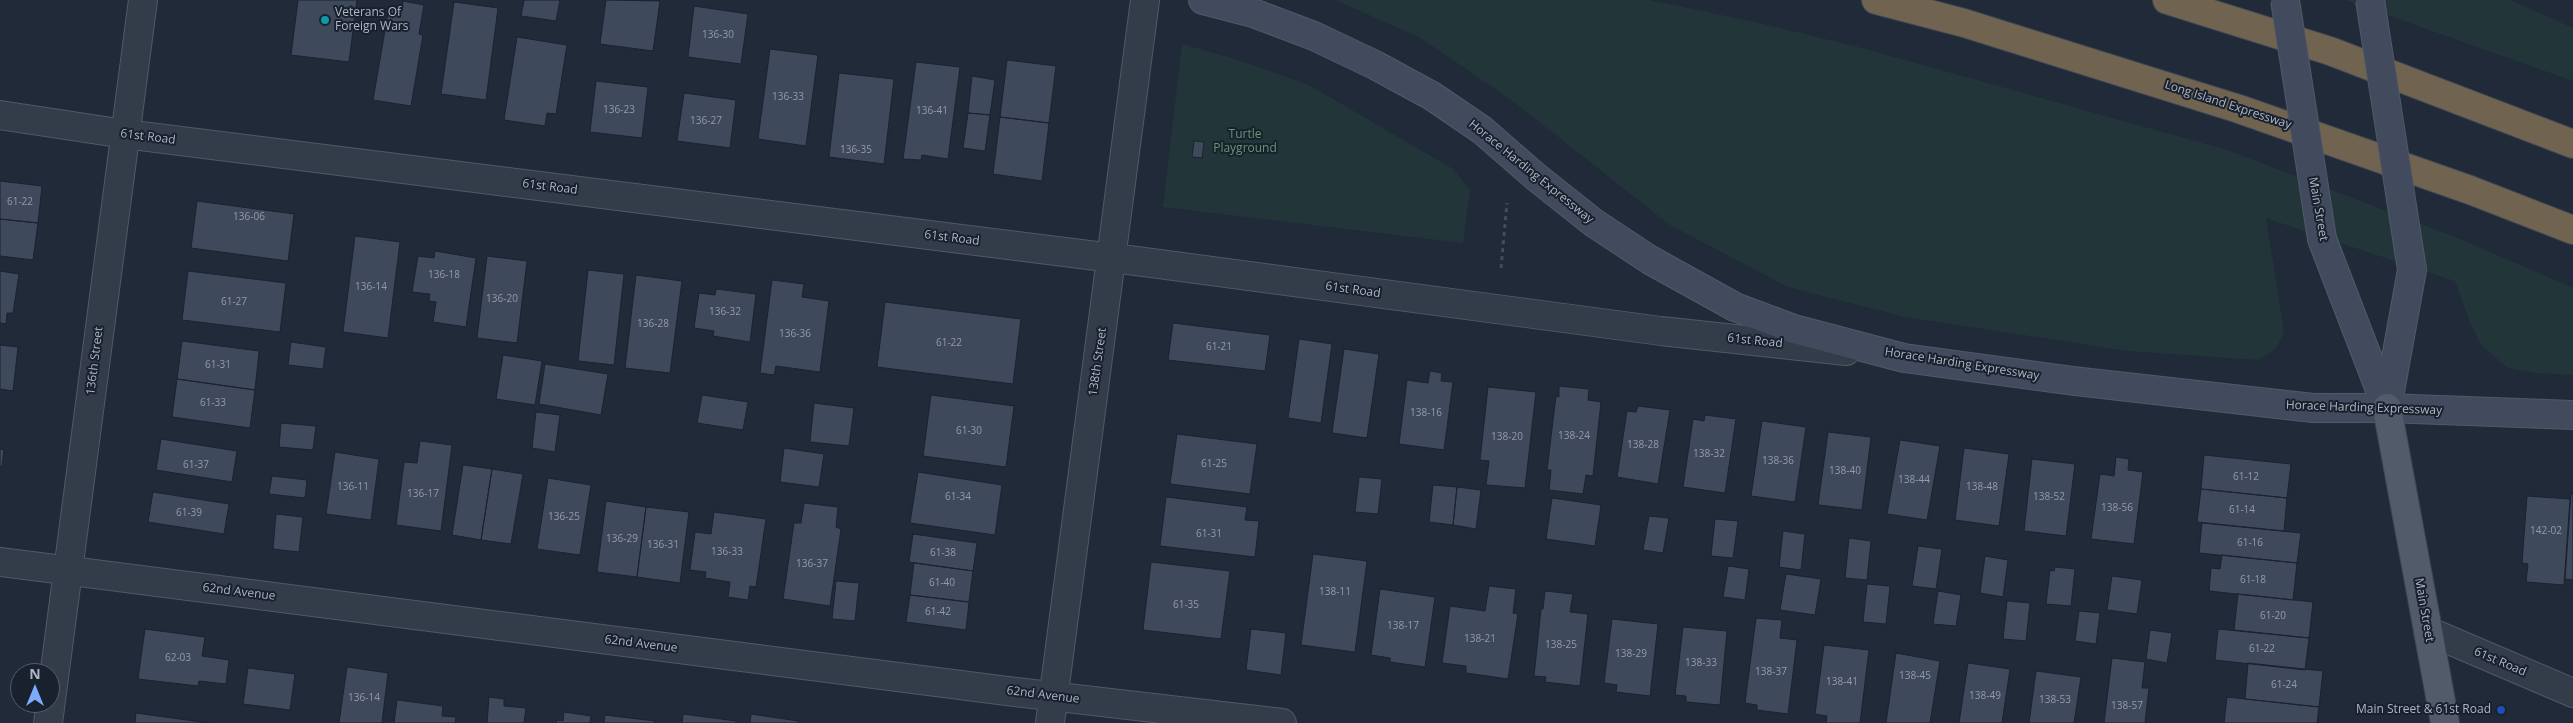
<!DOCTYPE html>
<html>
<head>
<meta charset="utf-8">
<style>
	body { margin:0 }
	#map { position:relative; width:2573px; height:723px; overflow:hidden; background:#202a39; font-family:"Open Sans",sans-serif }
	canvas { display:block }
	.north { position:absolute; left:10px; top:663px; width:50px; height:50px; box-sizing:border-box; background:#19212e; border:1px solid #555d6b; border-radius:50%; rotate:0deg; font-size:14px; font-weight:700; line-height:20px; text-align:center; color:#aeb6c6 }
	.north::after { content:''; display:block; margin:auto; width:18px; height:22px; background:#7daafc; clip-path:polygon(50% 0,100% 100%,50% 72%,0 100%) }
</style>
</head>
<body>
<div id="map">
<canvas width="2573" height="723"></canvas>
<div class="north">N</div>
</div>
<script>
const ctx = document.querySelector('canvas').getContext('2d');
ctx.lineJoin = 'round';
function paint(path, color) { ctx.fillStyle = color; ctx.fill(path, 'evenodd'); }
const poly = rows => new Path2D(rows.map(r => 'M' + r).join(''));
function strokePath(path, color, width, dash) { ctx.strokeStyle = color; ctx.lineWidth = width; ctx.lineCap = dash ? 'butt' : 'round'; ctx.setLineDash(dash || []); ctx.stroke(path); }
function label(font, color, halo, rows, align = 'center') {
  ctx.font = font + ' "Open Sans",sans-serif'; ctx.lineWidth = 4; ctx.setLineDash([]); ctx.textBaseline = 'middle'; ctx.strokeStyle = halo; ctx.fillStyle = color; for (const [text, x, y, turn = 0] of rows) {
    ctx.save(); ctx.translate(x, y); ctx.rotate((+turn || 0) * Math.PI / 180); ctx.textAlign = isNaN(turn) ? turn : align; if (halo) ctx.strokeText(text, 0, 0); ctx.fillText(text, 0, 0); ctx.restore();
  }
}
const green = poly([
	[1335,0,1650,0,1759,23,1862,48,2227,150,2465,241,2573,288,2573,375,2536,373,2508,368,2482,346,2469,320,2455,281,2266,218,2284,332,2277,347,2259,360,2129,351,1905,317,1788,287,1670,225,1510,99,1419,37],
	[2345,0,2510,0,2573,28,2573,81],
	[1182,44,1235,59,1309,85,1453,169,1470,190,1463,243,1163,207]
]);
const building = poly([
	[298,0,357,0,349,62,291,55,298,0],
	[524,0,560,0,556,21,521,16,524,0],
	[606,0,660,1,653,51,600,44,606,0],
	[403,1,424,5,419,34,423,35,411,106,373,100,389,7,402,8,403,1],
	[454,2,498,8,486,100,441,94,454,2],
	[694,6,748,14,741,64,688,57,694,6],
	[517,37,567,45,556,114,547,113,545,126,504,120,517,37],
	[770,49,818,55,806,146,758,139,770,49],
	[1007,60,1056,66,1049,123,1000,117,1007,60],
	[916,62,960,67,948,159,922,155,921,160,903,159,916,62],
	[839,73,894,79,884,164,829,157,839,73],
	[972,76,995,80,990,115,968,113,972,76],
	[596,81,648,87,642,138,590,132,596,81],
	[684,93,736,100,730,148,677,141,684,93],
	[968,113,990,115,985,151,963,148,968,113],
	[1000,117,1049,123,1042,181,993,174,1000,117],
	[1194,141,1204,142,1202,158,1192,157,1194,141],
	[0,181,42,186,38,223,0,219,0,181],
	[197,201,294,214,288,261,191,248,197,201],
	[0,219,38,223,33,260,0,256,0,219],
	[355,236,400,242,388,338,343,332,355,236],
	[435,251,476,258,466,327,433,322,436,302,429,301,430,294,412,292,418,256,434,258,435,251],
	[487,256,527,261,517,343,477,338,487,256],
	[588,270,624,274,614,365,578,361,588,270],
	[0,271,19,274,13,313,7,313,6,324,0,323,0,271],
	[188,271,286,283,280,332,182,320,188,271],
	[636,275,682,281,670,373,625,368,636,275],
	[772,280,804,284,802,297,829,301,820,372,776,366,774,375,760,373,772,280],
	[716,289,756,294,750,342,713,336,714,331,694,328,699,293,715,295,716,289],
	[885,302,1021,319,1013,384,877,367,885,302],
	[1173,323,1270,335,1265,371,1168,360,1173,323],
	[1299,339,1332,344,1321,423,1288,418,1299,339],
	[182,341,259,351,255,390,177,379,182,341],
	[291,342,326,347,323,369,288,365,291,342],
	[0,345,18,347,13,391,0,389,0,345],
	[1344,349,1379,354,1367,438,1332,433,1344,349],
	[503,355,542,361,535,405,496,399,503,355],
	[545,364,608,374,601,415,539,404,545,364],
	[1430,371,1442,373,1441,381,1453,382,1444,450,1399,444,1407,380,1428,383,1430,371],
	[177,379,255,390,250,428,172,417,177,379],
	[1559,386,1589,389,1588,400,1601,402,1593,476,1586,475,1583,494,1549,490,1551,470,1547,470,1556,396,1559,397,1559,386],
	[1488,387,1536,392,1525,488,1486,485,1489,461,1480,460,1488,387],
	[702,395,748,402,743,430,697,423,702,395],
	[931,395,1014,406,1006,467,923,456,931,395],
	[814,403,854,408,849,446,810,442,814,403],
	[1638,406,1670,410,1658,484,1617,477,1627,411,1636,412,1638,406],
	[536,412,560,415,555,452,532,448,536,412],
	[1705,415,1736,419,1725,493,1683,487,1693,419,1704,421,1705,415],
	[1762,421,1806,427,1795,502,1751,496,1762,421],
	[281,423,316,426,313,450,279,447,281,423],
	[1828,432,1871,437,1862,510,1818,505,1828,432],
	[1177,434,1257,444,1250,494,1170,484,1177,434],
	[161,439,237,451,232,482,156,470,161,439],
	[1900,440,1940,446,1927,520,1887,514,1900,440],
	[420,441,452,445,441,531,396,525,404,462,417,463,420,441],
	[784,448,824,454,819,487,780,482,784,448],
	[1964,448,2009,454,1999,526,1955,520,1964,448],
	[0,449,4,450,2,467,0,467,0,449],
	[335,452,379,459,371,520,326,514,335,452],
	[2204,455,2291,464,2287,498,2201,489,2204,455],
	[2116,457,2129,459,2128,470,2143,472,2134,544,2091,539,2100,474,2114,476,2116,457],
	[2032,459,2075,464,2066,536,2024,531,2032,459],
	[463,465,492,469,481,540,452,535,463,465],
	[492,469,523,474,511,544,481,540,492,469],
	[918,472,1002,485,995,535,910,523,918,472],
	[272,476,307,480,305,498,269,494,272,476],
	[1359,477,1382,479,1378,514,1355,512,1359,477],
	[548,478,591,485,580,555,537,549,548,478],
	[1433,485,1457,487,1453,525,1429,522,1433,485],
	[1457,487,1481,490,1476,529,1453,525,1457,487],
	[2201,489,2287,498,2284,531,2197,522,2201,489],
	[153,492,229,504,224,534,148,522,153,492],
	[2571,494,2573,494,2573,580,2565,579,2571,494],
	[2527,496,2570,499,2564,585,2526,582,2528,564,2522,563,2527,496],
	[1166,497,1247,507,1245,520,1259,521,1255,557,1160,546,1166,497],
	[1552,498,1601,505,1595,546,1546,539,1552,498],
	[606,501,646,507,637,577,597,572,606,501],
	[804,503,838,507,836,527,841,529,830,606,783,599,794,523,801,523,804,503],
	[646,507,689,512,680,583,637,577,646,507],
	[714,512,766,519,756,587,750,586,748,600,728,597,730,582,705,578,706,572,690,570,695,532,711,534,714,512],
	[276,514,303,517,299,552,273,549,276,514],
	[1649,516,1669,518,1663,553,1643,550,1649,516],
	[1715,519,1738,521,1733,558,1711,556,1715,519],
	[2202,523,2301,533,2297,563,2199,553,2202,523],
	[1783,531,1805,534,1801,570,1779,567,1783,531],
	[913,534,977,543,973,571,909,562,913,534],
	[1849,538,1871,541,1867,580,1845,578,1849,538],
	[1918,546,1942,549,1936,589,1912,586,1918,546],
	[1313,554,1367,561,1355,652,1301,645,1313,554],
	[2222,555,2297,563,2293,600,2209,591,2211,568,2220,569,2222,555],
	[1985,556,2008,560,2003,597,1980,593,1985,556],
	[1151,562,1230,571,1221,639,1143,630,1151,562],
	[914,563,973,571,969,602,910,595,914,563],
	[1728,566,1749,569,1745,600,1723,597,1728,566],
	[2055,567,2075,569,2071,606,2046,604,2050,570,2054,571,2055,567],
	[1786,574,1821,579,1815,615,1780,610,1786,574],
	[2112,576,2142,580,2137,614,2107,610,2112,576],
	[836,581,859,583,855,621,832,619,836,581],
	[1867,584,1890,586,1886,624,1863,622,1867,584],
	[1489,586,1516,589,1513,613,1518,614,1508,679,1466,673,1466,666,1442,663,1450,606,1485,611,1489,586],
	[1380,589,1435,597,1425,667,1390,662,1390,658,1371,655,1380,589],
	[1545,591,1573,594,1570,612,1588,614,1580,686,1545,682,1546,677,1534,676,1541,609,1543,609,1545,591],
	[1938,591,1961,595,1956,626,1933,624,1938,591],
	[2238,594,2313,602,2309,638,2234,630,2238,594],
	[910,595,969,602,966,630,906,622,910,595],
	[2007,601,2030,603,2026,641,2003,639,2007,601],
	[2079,611,2100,613,2096,644,2075,641,2079,611],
	[1756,618,1782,620,1780,638,1797,640,1788,714,1757,710,1757,705,1745,703,1756,618],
	[1612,619,1658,624,1650,696,1616,692,1617,685,1604,683,1612,619],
	[1683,627,1727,631,1720,705,1686,702,1686,696,1675,695,1683,627],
	[145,629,205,637,202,656,229,660,226,684,199,681,198,686,138,679,145,629],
	[1251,629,1286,633,1281,675,1246,670,1251,629],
	[2218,629,2309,638,2305,670,2215,660,2218,629],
	[2150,630,2172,633,2167,663,2146,659,2150,630],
	[1824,645,1869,650,1860,723,1826,723,1827,716,1815,714,1824,645],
	[1896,653,1940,661,1930,723,1886,723,1896,653],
	[2112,658,2145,662,2142,688,2149,688,2145,723,2104,723,2112,658],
	[1968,663,2010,669,2002,723,1959,723,1968,663],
	[2248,663,2323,671,2319,707,2245,699,2248,663],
	[347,667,388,673,382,723,339,723,347,667],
	[248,668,295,674,290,710,243,704,248,668],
	[2036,671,2081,677,2074,723,2029,723,2036,671],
	[489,697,504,699,504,706,526,708,524,723,487,723,489,697],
	[2227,697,2319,707,2317,723,2224,723,2227,697],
	[397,700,443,706,442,716,456,717,455,723,394,723,397,700],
	[564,712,591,716,590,723,556,723,557,720,563,721,564,712],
	[136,713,209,723,135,723,136,713],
	[683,714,736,721,736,723,682,723,683,714],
	[751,714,798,721,798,723,750,723,751,714],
	[605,715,655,721,654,723,604,723,605,715]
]);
const path = poly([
	[1501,268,1507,203]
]);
const street = poly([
	[0,115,125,134,1144,262,1661,331,1846,351],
	[0,562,1007,691,1282,723],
	[2428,631,2573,693],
	[48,723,143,0],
	[1050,723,1145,0]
]);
const secondary = poly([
	[1203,0,1253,13,1314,36,1375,65,1432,96,1482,130,1536,177,1594,223,1650,260,1735,307,1794,329,1904,358,2074,381,2313,408,2387,408,2573,415],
	[2322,239,2387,408],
	[2387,408,2412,270]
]);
const primary = poly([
	[2387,408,2445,723]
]);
const highway = poly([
	[1876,0,1964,23,2239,109,2470,190,2573,230],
	[2167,0,2330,51,2573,144]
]);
const secondaryBridge = poly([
	[2285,0,2322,239],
	[2370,0,2412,270]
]);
const markers = [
	[325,20,5,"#0f9aa8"],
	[2501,710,5,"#1a4fb4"]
];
const numberNames = [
	["136-30",718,35],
	["136-33",788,97],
	["136-23",619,110],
	["136-41",932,111],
	["136-27",706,121],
	["136-35",856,150],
	["61-22",20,202],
	["136-06",249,217],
	["136-18",444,275],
	["136-14",371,287],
	["136-20",502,299],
	["61-27",234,302],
	["136-32",725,312],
	["136-28",653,324],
	["136-36",795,334],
	["61-22",949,343],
	["61-21",1219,347],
	["61-31",218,365],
	["61-33",213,403],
	["138-16",1426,413],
	["61-30",969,431],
	["138-24",1574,436],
	["138-20",1507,437],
	["138-28",1643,445],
	["138-32",1709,454],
	["138-36",1778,461],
	["61-25",1214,464],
	["61-37",196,465],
	["138-40",1845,471],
	["61-12",2246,477],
	["138-44",1914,480],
	["136-11",353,487],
	["138-48",1982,487],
	["136-17",423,494],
	["61-34",958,497],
	["138-52",2049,497],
	["138-56",2117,508],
	["61-14",2242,510],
	["61-39",189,513],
	["136-25",564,517],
	["142-02",2546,531],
	["61-31",1209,534],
	["136-29",622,539],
	["61-16",2250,543],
	["136-31",663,545],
	["136-33",727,552],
	["61-38",943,553],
	["136-37",812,564],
	["61-18",2253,580],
	["61-40",942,583],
	["138-11",1335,592],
	["61-35",1186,605],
	["61-42",938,612],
	["61-20",2273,616],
	["138-17",1403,626],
	["138-21",1480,639],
	["138-25",1561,645],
	["61-22",2262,649],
	["138-29",1631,654],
	["62-03",178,658],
	["138-33",1701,663],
	["138-37",1771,672],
	["138-45",1915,676],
	["138-41",1842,682],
	["61-24",2284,685],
	["138-49",1985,696],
	["136-14",364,698],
	["138-53",2055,700],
	["138-57",2127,706]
];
const poiNames = [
	["Veterans Of",335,13],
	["Foreign Wars",335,27],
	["Main Street & 61st Road",2491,710,"right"]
];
const streetNames = [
	["Long Island Expressway",2228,105,18],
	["61st Road",148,137,7],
	["Horace Harding Expressway",1531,172,39],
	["61st Road",550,187,7],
	["Main Street",2318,209,80],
	["61st Road",952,238,7],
	["61st Road",1353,290,8],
	["61st Road",1755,341,6],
	["136th Street",95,361,-83],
	["138th Street",1098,362,-82],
	["Horace Harding Expressway",1962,364,9],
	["Horace Harding Expressway",2364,408,2],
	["62nd Avenue",239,592,7],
	["Main Street",2424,610,80],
	["62nd Avenue",641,644,7],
	["61st Road",2500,662,23],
	["62nd Avenue",1043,695,7]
];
const parkNames = [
	["Turtle",1245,135],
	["Playground",1245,149]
];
paint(green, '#22363a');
paint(building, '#3e495b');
strokePath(building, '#1b2330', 1);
strokePath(street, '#515967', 30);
strokePath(secondary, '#515967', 30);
strokePath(primary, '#3d4553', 30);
strokePath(highway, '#3e4654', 30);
strokePath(path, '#3c5254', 3, [4, 4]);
strokePath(street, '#333c49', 28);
strokePath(secondary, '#414b5d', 28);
strokePath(primary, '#515b6a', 28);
strokePath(highway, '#706450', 28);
strokePath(secondaryBridge, '#515967', 30, []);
strokePath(secondaryBridge, '#414b5d', 28);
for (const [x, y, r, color] of markers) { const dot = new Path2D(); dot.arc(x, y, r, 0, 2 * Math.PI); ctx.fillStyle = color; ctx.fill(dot); strokePath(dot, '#19212e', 2); }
label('10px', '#929bab', null, numberNames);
label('12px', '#aeb6c6', '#19212e', poiNames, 'left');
label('12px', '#aeb6c6', '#19212e', streetNames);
label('12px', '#649772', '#19212e', parkNames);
</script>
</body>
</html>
